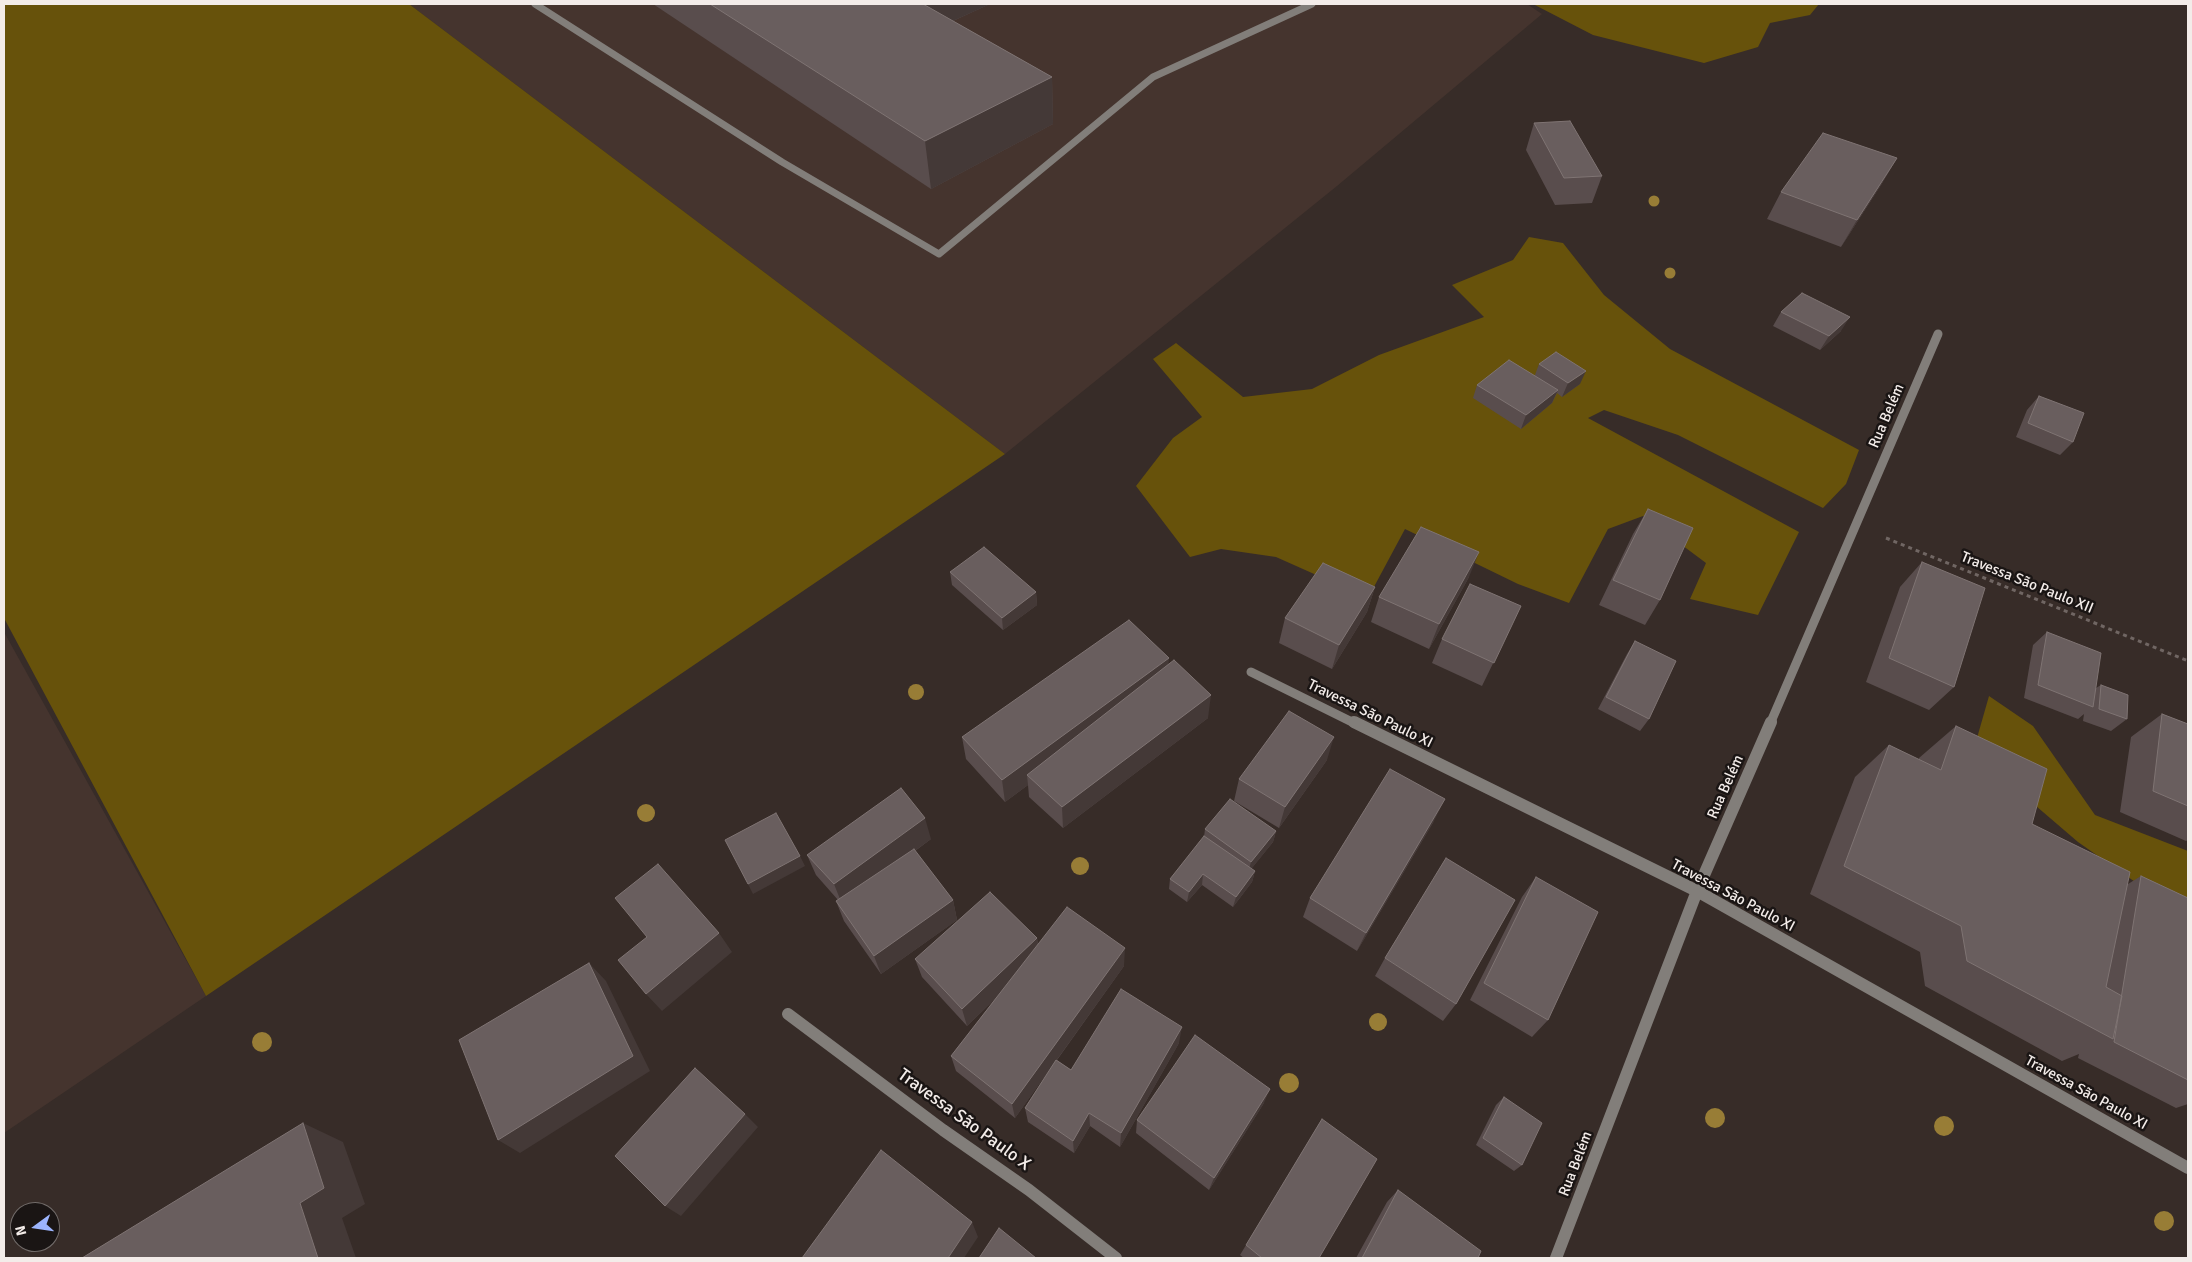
<!DOCTYPE html>
<html>
<head>
<meta charset="utf-8">
<style>
	body { margin:0 }
	#map { position:relative; width:2192px; height:1262px; overflow:hidden; background:#372c28; font-family:Signika,sans-serif }
	canvas { display:block }
	.frame { position:absolute; inset:0; border:5px solid #f3ece9; pointer-events:none }
	.north { position:absolute; left:10px; top:1202px; width:50px; height:50px; box-sizing:border-box; background:#1a1514; border:1px solid #716b69; border-radius:50%; rotate:256deg; font-size:14px; font-weight:700; line-height:20px; text-align:center; color:#f3ece9 }
	.north::after { content:''; display:block; margin:auto; width:18px; height:22px; background:#9cb4fd; clip-path:polygon(50% 0,100% 100%,50% 72%,0 100%) }
</style>
</head>
<body>
<div id="map">
<canvas width="2192" height="1262"></canvas>
<div class="frame"></div>
<div class="north">N</div>
</div>
<script>
const ctx = document.querySelector('canvas').getContext('2d');
ctx.lineJoin = 'round';
function paint(path, color) { ctx.fillStyle = color; ctx.fill(path, 'evenodd'); }
const poly = rows => new Path2D(rows.map(r => 'M' + r).join(''));
function strokePath(path, color, width, dash) { ctx.strokeStyle = color; ctx.lineWidth = width; ctx.lineCap = dash ? 'butt' : 'round'; ctx.setLineDash(dash || []); ctx.stroke(path); }
function label(font, color, halo, rows, align = 'center') {
  ctx.font = font + ' Signika,sans-serif'; ctx.lineWidth = 5; ctx.setLineDash([]); ctx.textBaseline = 'middle'; ctx.strokeStyle = halo; ctx.fillStyle = color; for (const [text, x, y, turn = 0] of rows) {
    ctx.save(); ctx.translate(x, y); ctx.rotate((+turn || 0) * Math.PI / 180); ctx.textAlign = isNaN(turn) ? turn : align; if (halo) ctx.strokeText(text, 0, 0); ctx.fillText(text, 0, 0); ctx.restore();
  }
}
const built = poly([
	[409,4,1527,4,1542,14,1337,186,1005,454],
	[4,632,206,996,4,1133]
]);
const green = poly([
	[4,4,409,4,1005,454,206,996,4,618],
	[1533,4,1819,4,1810,15,1770,23,1758,47,1704,63,1593,35],
	[1529,237,1563,243,1604,295,1670,349,1859,450,1846,484,1823,508,1678,435,1604,410,1588,418,1799,532,1758,615,1690,599,1706,563,1643,516,1608,529,1569,603,1518,584,1405,529,1368,598,1276,557,1221,549,1190,557,1136,486,1173,438,1202,417,1153,359,1176,343,1243,397,1312,389,1379,355,1484,317,1452,285,1513,260],
	[1989,696,2033,726,2095,815,2188,851,2188,917,2168,905,2078,842,1973,752]
]);
const path = poly([
	[1886,538,2188,661]
]);
const lane = poly([
	[535,4,782,162,939,254,1153,77,1312,4]
]);
const streetFar1 = poly([
	[1251,672,1356,724],
	[1770,724,1938,334]
]);
const street = poly([
	[1354,722,1697,891,2188,1168],
	[788,1014,943,1130,1029,1190,1116,1258],
	[1556,1258,1697,891,1771,722]
]);
const trees = [
	[1654,201,5.5],
	[1670,273,5.5],
	[916,692,8],
	[646,813,9],
	[1080,866,9],
	[1378,1022,9],
	[262,1042,10],
	[1289,1083,10],
	[1715,1118,10],
	[1944,1126,10],
	[2164,1221,10]
];
const wall = poly([
	[653,4,990,4,953,21,1052,77,1053,124,931,189],
	[1534,123,1602,176,1592,203,1555,205,1526,150],
	[1897,158,1881,185,1841,247,1767,219,1781,192],
	[1781,312,1841,331,1820,350,1773,326],
	[1539,364,1580,384,1562,397,1557,393,1552,403,1521,429,1473,398,1477,385,1535,375],
	[2039,396,2073,442,2060,455,2016,437,2027,410],
	[1648,509,1660,600,1645,625,1599,605,1633,534],
	[1922,562,1954,687,1929,710,1866,682,1900,587],
	[950,572,1036,592,1037,605,1003,630,952,585],
	[1469,577,1429,649,1371,622,1379,597],
	[1375,587,1367,612,1332,669,1279,643,1285,618],
	[1521,606,1482,686,1432,663,1442,639],
	[2047,632,2096,688,2101,685,2127,719,2111,731,2083,721,2084,714,2078,719,2024,698,2033,645],
	[1635,641,1649,719,1640,731,1598,709,1627,654],
	[1169,664,1208,718,1063,828,1029,797,1028,785,1005,802,966,759,962,737],
	[2162,714,2188,724,2188,840,2186,841,2120,812,2131,737],
	[1956,726,2032,824,2128,884,2141,876,2188,898,2188,1104,2176,1108,2078,1058,2079,1054,2062,1061,1925,986,1920,952,1810,894,1855,777,1889,745,1919,760,1919,758],
	[1327,760,1279,828,1234,801,1239,779],
	[1434,821,1357,951,1303,917,1310,898],
	[1205,829,1276,831,1273,842,1251,869,1255,871,1252,882,1233,907,1202,885,1187,902,1169,889,1170,879,1204,837],
	[931,839,915,851,953,900,957,920,881,974,844,921,836,901,838,900,816,875,807,855],
	[1536,877,1548,1020,1532,1037,1470,1000,1522,897],
	[1037,938,1038,945,1124,966,1057,1060,1071,1070,1179,1043,1120,1147,1090,1126,1074,1153,1028,1122,1025,1108,1054,1063,1015,1118,956,1071,951,1056,996,998,967,1026,922,977,915,959],
	[1385,958,1456,1004,1443,1021,1375,976],
	[1504,1097,1522,1165,1514,1171,1476,1145,1496,1105],
	[1264,1103,1209,1190,1136,1133,1137,1120],
	[1322,1119,1319,1258,1244,1258,1240,1255],
	[1398,1190,1478,1258,1356,1258,1387,1202]
]);
const shadedWall = poly([
	[907,4,990,4,911,40],
	[1052,77,1053,124,931,189,925,141],
	[1897,158,1881,185,1841,247,1857,220],
	[1850,317,1841,331,1820,350,1829,336],
	[1586,371,1580,384,1562,397,1568,383],
	[1558,390,1552,403,1521,429,1526,415],
	[1479,552,1469,577,1429,649,1439,624],
	[1375,587,1367,612,1332,669,1339,645],
	[1036,592,1037,605,1003,630,1002,618],
	[1169,658,1167,682,1027,775,1028,785,1005,802,1002,780],
	[1211,695,1208,718,1063,828,1062,807],
	[1334,737,1327,760,1279,828,1285,807],
	[1445,799,1434,821,1357,951,1366,933],
	[925,818,931,839,842,904,834,884],
	[1276,831,1273,842,1248,873,1251,862],
	[800,856,805,866,753,894,748,884],
	[1255,871,1252,882,1233,907,1236,897],
	[1203,874,1202,885,1187,902,1189,892],
	[953,900,957,920,881,974,874,956],
	[719,933,732,952,662,1011,646,994],
	[1037,938,1039,956,967,1026,962,1009],
	[1125,948,1124,966,1015,1118,1012,1104],
	[589,963,606,981,650,1071,520,1153,498,1140],
	[1182,1027,1179,1043,1120,1147,1121,1133],
	[1270,1089,1264,1103,1209,1190,1214,1178],
	[1089,1113,1090,1126,1074,1153,1073,1141],
	[745,1114,758,1127,681,1216,665,1206],
	[303,1123,343,1142,365,1204,342,1218,356,1258,318,1258,300,1203],
	[972,1222,978,1237,964,1258,948,1258]
]);
const building = poly([
	[710,4,923,4,1052,77,925,141,710,4],
	[1570,121,1602,176,1564,178,1534,123,1570,121],
	[1823,133,1897,158,1857,220,1781,192,1823,133],
	[1802,293,1850,317,1829,336,1781,312,1802,293],
	[1556,352,1586,371,1568,383,1539,364,1556,352],
	[1509,360,1558,390,1526,415,1477,385,1509,360],
	[2039,396,2084,413,2073,442,2028,423,2039,396],
	[1648,509,1693,528,1660,600,1613,580,1648,509],
	[1421,527,1479,552,1439,624,1379,597,1421,527],
	[984,547,1036,592,1002,618,950,572,984,547],
	[1922,562,1985,588,1954,687,1889,658,1922,562],
	[1323,563,1375,587,1339,645,1285,618,1323,563],
	[1470,584,1521,606,1494,663,1442,639,1470,584],
	[1129,620,1169,658,1002,780,962,737,1129,620],
	[2047,632,2101,653,2093,707,2038,685,2047,632],
	[1635,641,1676,661,1649,719,1606,697,1635,641],
	[1174,660,1211,695,1062,807,1027,775,1174,660],
	[2101,685,2128,695,2127,719,2099,709,2101,685],
	[1289,711,1334,737,1285,807,1239,779,1289,711],
	[2162,714,2188,724,2188,806,2153,791,2162,714],
	[1956,726,2047,769,2032,824,2130,872,2106,987,2122,996,2113,1039,1967,961,1961,926,1844,866,1889,745,1941,770,1956,726],
	[1390,769,1445,799,1366,933,1310,898,1390,769],
	[901,788,925,818,834,884,807,855,901,788],
	[1230,799,1276,831,1251,862,1205,829,1230,799],
	[776,813,800,856,748,884,725,840,776,813],
	[1204,836,1255,871,1236,897,1203,874,1189,892,1170,879,1204,836],
	[914,849,953,900,874,956,836,901,914,849],
	[1446,858,1515,900,1456,1004,1385,958,1446,858],
	[658,864,719,933,646,994,618,960,647,937,615,898,658,864],
	[2141,876,2188,898,2188,1080,2114,1042,2141,876],
	[1536,877,1598,912,1548,1020,1484,983,1536,877],
	[990,892,1037,938,962,1009,915,959,990,892],
	[1067,907,1125,948,1012,1104,951,1056,1067,907],
	[589,963,633,1056,498,1140,459,1040,589,963],
	[1121,989,1182,1027,1121,1133,1089,1113,1073,1141,1025,1108,1056,1060,1071,1070,1121,989],
	[1195,1035,1270,1089,1214,1178,1137,1120,1195,1035],
	[695,1068,745,1114,665,1206,615,1156,695,1068],
	[1504,1097,1542,1123,1522,1165,1483,1138,1504,1097],
	[1322,1119,1377,1159,1319,1258,1262,1258,1246,1245,1322,1119],
	[303,1123,324,1188,300,1203,318,1258,82,1258,303,1123],
	[881,1150,972,1222,948,1258,802,1258,881,1150],
	[1398,1190,1481,1251,1478,1258,1362,1258,1398,1190],
	[999,1228,1036,1258,979,1258,999,1228]
]);
const streetNames = [
	["Rua Belém",1887,416,-67],
	["Travessa São Paulo XII",2027,583,22],
	["Travessa São Paulo XI",1370,714,26],
	["Rua Belém",1726,787,-66],
	["Travessa São Paulo XI",1733,896,28],
	["Travessa São Paulo XI",2086,1093,29],
	["Rua Belém",1576,1164,-69]
];
const nearStreetnames = [
	["Travessa São Paulo X",964,1120,36]
];
paint(built, '#45342e');
paint(green, '#67520b');
strokePath(path, '#706663', 3, [4, 4]);
strokePath(lane, '#827e7a', 7);
strokePath(streetFar1, '#827e7a', 9);
strokePath(street, '#827e7a', 12);
ctx.fillStyle = '#987d36';
for (const [x, y, r] of trees) { ctx.beginPath(); ctx.arc(x, y, r, 0, 2 * Math.PI); ctx.fill(); }
paint(wall, '#594d4d');
paint(shadedWall, '#443937');
paint(building, '#695e5e');
strokePath(building, '#7f7473', 1);
label('15px', '#f3ece9', '#1a1514', streetNames);
label('18px', '#f3ece9', '#1a1514', nearStreetnames);
</script>
</body>
</html>
